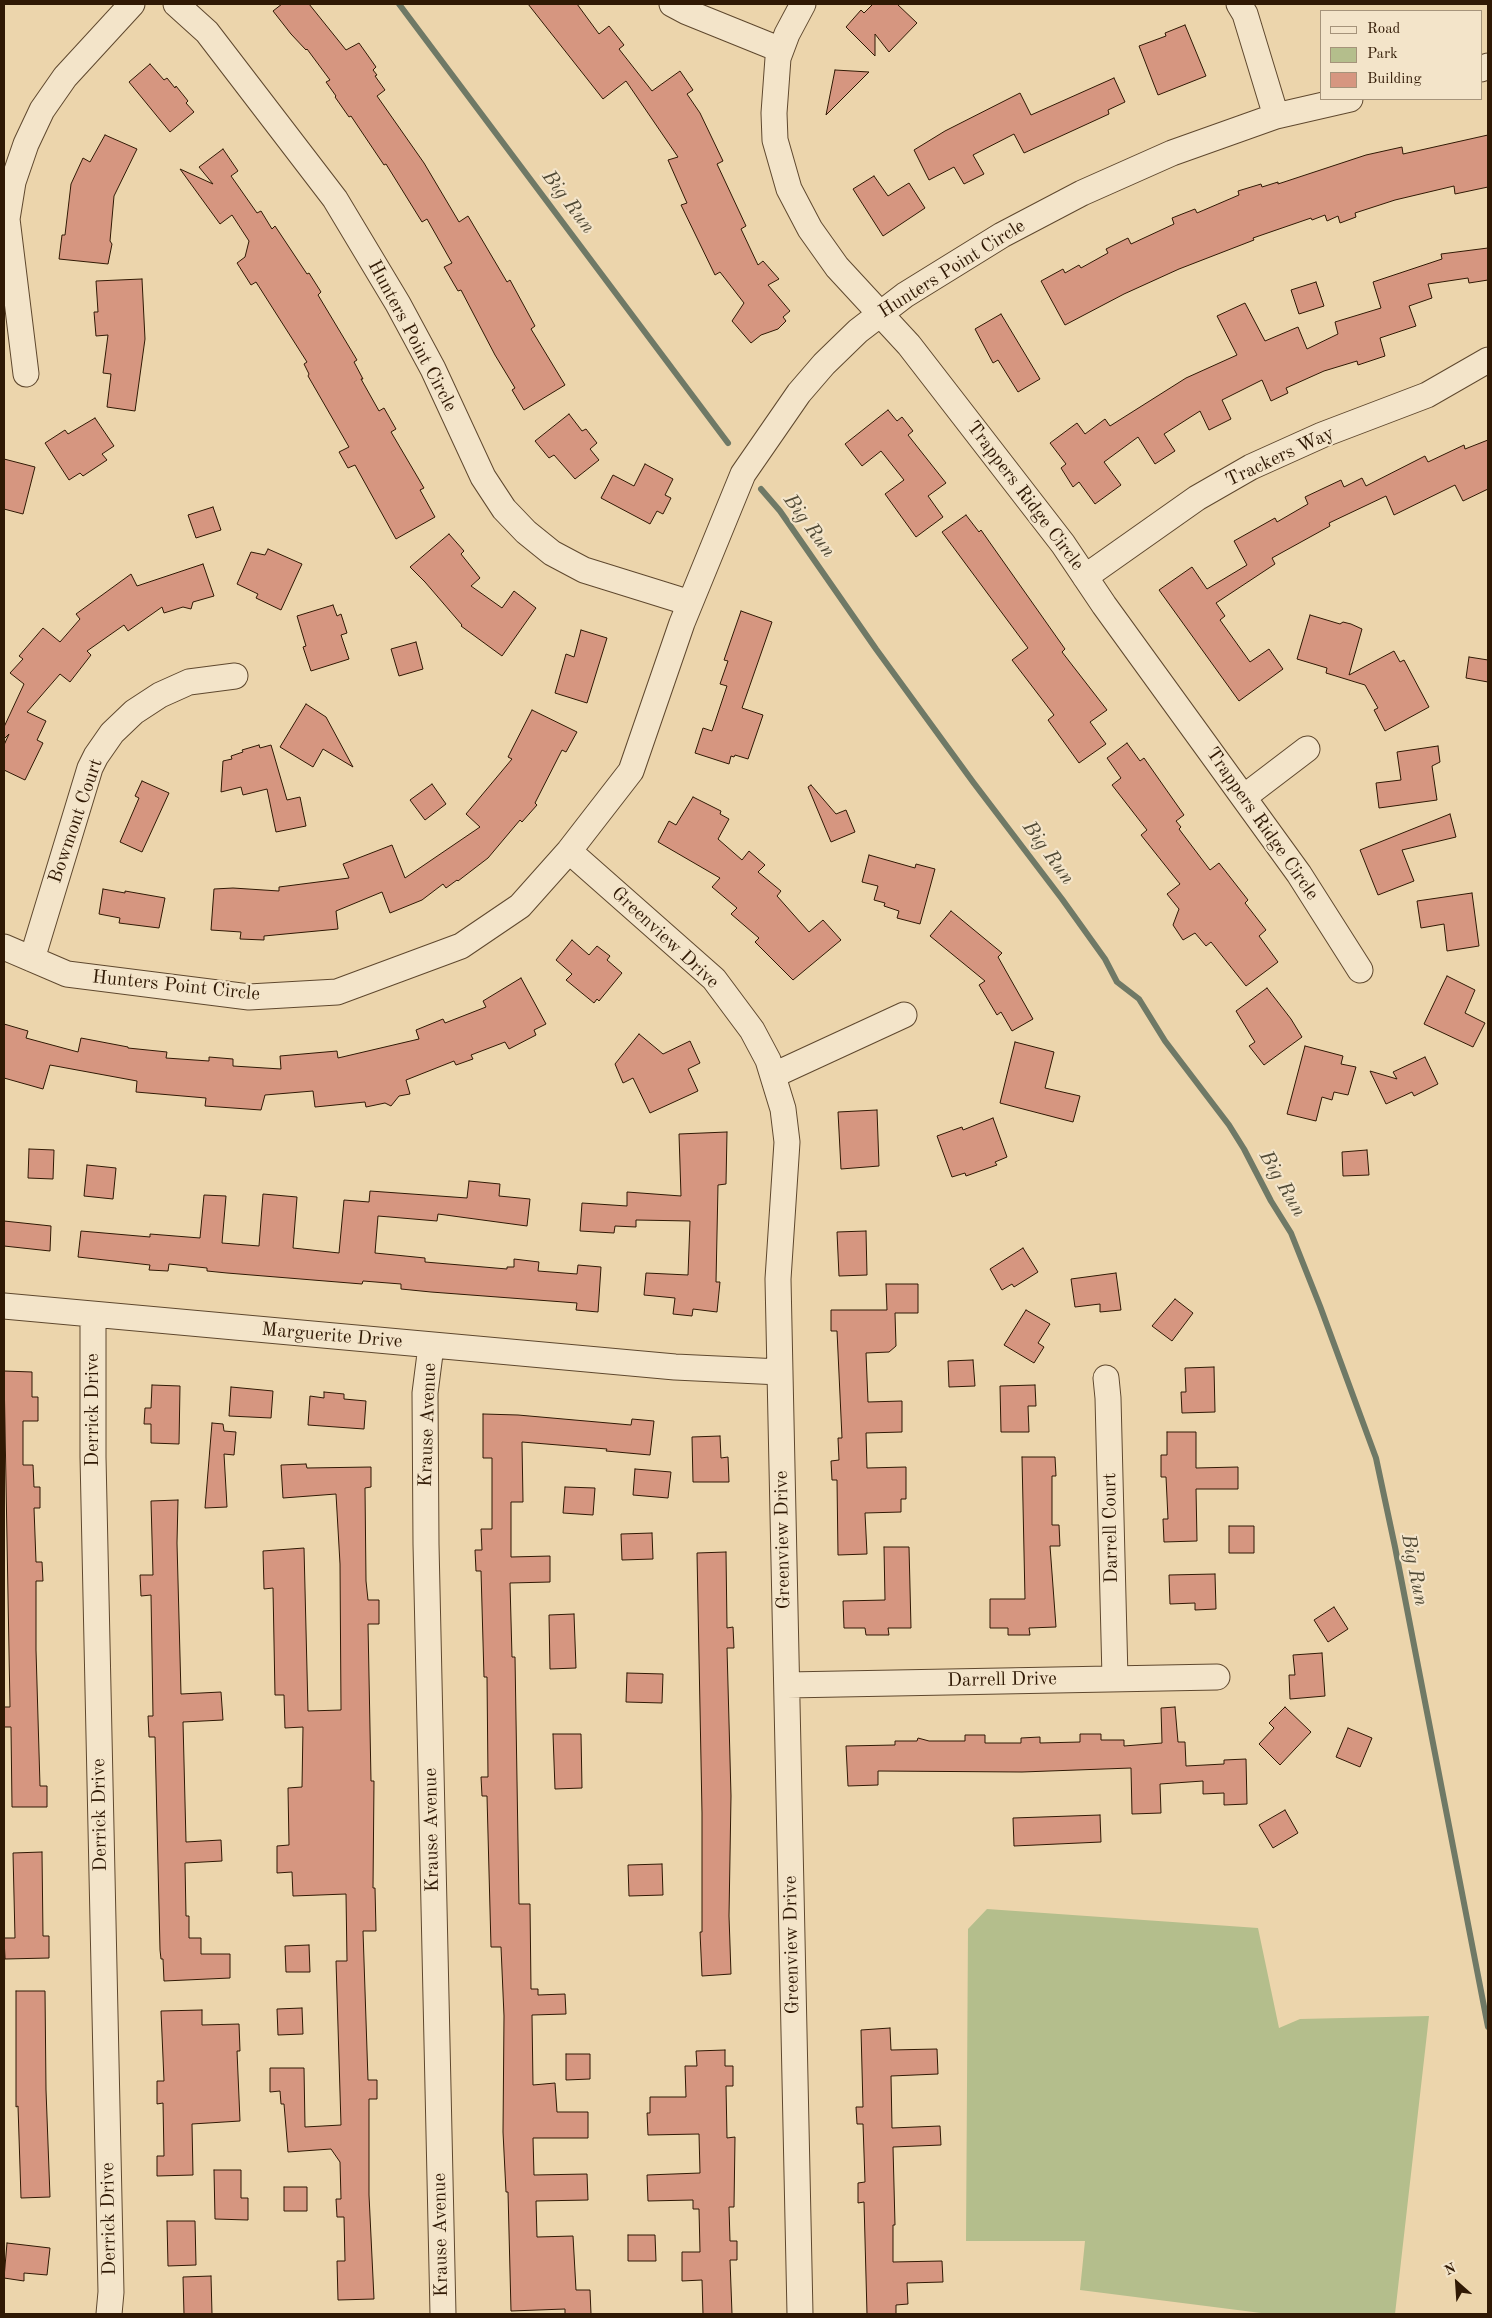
<!DOCTYPE html>
<html>
<head>
<meta charset="utf-8">
<style>
	body { margin:0 }
	#map { position:relative; width:1492px; height:2318px; overflow:hidden; background:#ecd5ac; font-family:"Old Standard TT",serif }
	canvas { display:block }
	.frame { position:absolute; inset:0; border:5px solid #301904; pointer-events:none }
	.legend { position:absolute; left:1320px; top:10px; width:162px; height:90px; box-sizing:border-box; background:#f3e4c9; border:1px solid #a5937a; margin:0; padding:6px 9px; list-style:none; font-size:15px; color:#301904 }
	.legend li { display:flex; align-items:center; gap:10px; height:25px }
	.legend b { width:25px; border:1px solid #a5937a }
	.north { position:absolute; left:1432px; top:2258px; width:50px; height:50px; -webkit-text-stroke:4px #f3e4c9; paint-order:stroke; rotate:334deg; font-size:14px; font-weight:700; line-height:20px; text-align:center; color:#301904 }
	.north::after { content:''; display:block; margin:auto; width:18px; height:22px; background:#301904; clip-path:polygon(50% 0,100% 100%,50% 72%,0 100%) }
</style>
</head>
<body>
<div id="map">
<canvas width="1492" height="2318"></canvas>
<div class="frame"></div>
<ul class="legend">
<li><b style="height:6px;background:#f3e4c9"></b>Road</li>
<li><b style="height:14px;background:#b4be8c"></b>Park</li>
<li><b style="height:14px;background:#d69680"></b>Building</li>
</ul>
<div class="north">N</div>
</div>
<script>
const ctx = document.querySelector('canvas').getContext('2d');
ctx.lineJoin = 'round';
function paint(path, color) { ctx.fillStyle = color; ctx.fill(path, 'evenodd'); }
const poly = rows => new Path2D(rows.map(r => 'M' + r).join(''));
function strokePath(path, color, width, dash) { ctx.strokeStyle = color; ctx.lineWidth = width; ctx.lineCap = dash ? 'butt' : 'round'; ctx.setLineDash(dash || []); ctx.stroke(path); }
function label(font, color, halo, rows, align = 'center') {
  ctx.font = font + ' "Old Standard TT",serif'; ctx.lineWidth = 4.5; ctx.setLineDash([]); ctx.textBaseline = 'middle'; ctx.strokeStyle = halo; ctx.fillStyle = color; for (const [text, x, y, turn = 0] of rows) {
    ctx.save(); ctx.translate(x, y); ctx.rotate((+turn || 0) * Math.PI / 180); ctx.textAlign = isNaN(turn) ? turn : align; if (halo) ctx.strokeText(text, 0, 0); ctx.fillText(text, 0, 0); ctx.restore();
  }
}
const green = poly([
	[987,1909,1258,1928,1279,2028,1300,2019,1429,2016,1395,2314,1269,2314,1080,2290,1085,2241,966,2241,968,1929]
]);
const stream = poly([
	[399,4,728,443],
	[761,489,780,511,876,649,973,782,1062,899,1105,959,1117,982,1139,999,1165,1041,1229,1125,1244,1149,1271,1201,1291,1233,1320,1306,1376,1458,1395,1547,1488,2027]
]);
const building = poly([
	[282,4,309,4,346,50,359,43,376,67,373,70,377,75,375,76,385,90,377,96,424,163,459,222,468,216,507,282,510,280,535,326,531,329,565,385,524,410,512,390,515,388,495,355,461,290,458,291,444,267,452,263,427,219,422,222,386,164,384,165,351,116,349,117,335,97,336,96,326,82,330,80,307,49,306,50,291,34,273,11,282,4],
	[528,4,577,4,599,34,609,26,624,45,619,49,652,91,680,71,693,90,687,94,700,113,723,161,717,164,746,226,741,229,758,265,763,261,779,279,768,285,790,311,783,317,786,321,778,329,761,335,751,343,732,321,744,303,720,272,715,275,681,205,687,203,668,160,678,157,626,81,603,99,528,4],
	[873,4,897,4,917,23,889,52,875,34,875,56,846,27,861,10,864,13,873,4],
	[1185,25,1206,76,1158,95,1139,46,1166,36,1165,33,1185,25],
	[150,64,164,80,167,78,175,88,176,86,188,101,186,103,194,112,170,132,129,82,150,64],
	[835,70,869,72,826,115,835,70],
	[1114,78,1125,102,1108,110,1109,114,1024,153,1014,134,973,155,984,174,964,184,954,167,929,180,914,150,945,131,1020,93,1031,115,1114,78],
	[105,135,137,149,114,196,110,241,112,244,108,264,59,259,62,235,65,235,71,184,83,158,90,162,105,135],
	[1488,135,1488,187,1455,194,1454,186,1395,200,1355,213,1356,217,1340,223,1338,216,1327,221,1325,215,1312,220,1311,218,1253,238,1254,240,1179,269,1124,294,1065,325,1041,281,1063,269,1065,273,1079,265,1081,268,1108,253,1106,249,1128,238,1131,244,1174,224,1172,218,1195,209,1197,213,1239,195,1238,191,1261,184,1262,187,1278,182,1278,184,1366,155,1402,147,1403,154,1488,135],
	[223,149,238,171,231,176,257,213,261,211,272,229,275,226,307,274,309,273,321,292,318,295,357,360,354,362,363,379,361,379,379,411,384,408,396,429,391,432,424,488,420,490,435,517,396,539,355,465,348,468,339,452,349,447,308,376,309,374,304,364,307,362,256,282,251,285,237,263,245,257,249,241,232,215,220,224,180,169,213,184,199,167,223,149],
	[874,176,888,196,909,183,925,208,883,236,853,189,874,176],
	[1488,248,1488,280,1469,283,1468,278,1428,284,1432,298,1409,306,1416,326,1380,338,1385,356,1358,365,1357,361,1324,371,1286,388,1288,393,1271,401,1262,380,1222,400,1231,419,1209,430,1200,411,1164,434,1175,451,1155,464,1138,437,1104,462,1121,485,1095,504,1079,482,1073,487,1061,468,1066,464,1050,443,1077,423,1085,434,1105,419,1110,426,1186,378,1237,355,1217,316,1245,303,1265,341,1298,327,1307,349,1338,334,1335,322,1381,308,1373,282,1442,259,1441,254,1488,248],
	[142,279,145,339,135,411,107,407,111,374,103,373,108,335,96,336,94,312,98,312,96,281,142,279],
	[1316,282,1324,306,1299,314,1291,290,1316,282],
	[1001,314,1040,379,1018,392,998,360,993,363,975,329,1001,314],
	[888,410,897,421,902,417,913,431,908,435,946,483,928,496,943,517,916,537,885,494,904,480,881,451,862,466,845,444,888,410],
	[569,414,582,431,586,429,597,443,590,449,599,460,575,479,554,455,549,458,535,441,569,414],
	[95,418,114,446,102,454,107,460,83,476,80,473,69,480,45,443,65,430,68,434,95,418],
	[1488,440,1488,489,1463,501,1455,485,1394,515,1386,496,1329,523,1330,526,1272,558,1275,564,1216,603,1225,616,1220,620,1250,662,1269,649,1283,669,1239,701,1159,590,1192,567,1207,589,1247,565,1234,541,1275,518,1277,522,1308,504,1305,497,1341,480,1344,487,1362,478,1366,486,1425,456,1428,462,1464,445,1465,449,1488,440],
	[4,459,35,467,23,514,4,509,4,459],
	[645,464,673,479,665,495,671,498,663,514,657,511,650,524,601,498,613,475,634,486,645,464],
	[213,507,221,530,196,538,188,515,213,507],
	[966,515,979,532,981,530,1065,649,1062,652,1107,710,1090,722,1106,744,1079,763,1048,720,1054,715,1012,660,1028,648,942,532,966,515],
	[449,534,464,551,461,554,480,578,471,586,502,608,514,591,536,608,502,656,461,626,462,625,425,582,410,567,449,534],
	[268,549,302,564,281,610,256,598,258,594,237,584,251,552,265,555,268,549],
	[203,564,214,596,193,602,191,609,183,607,164,613,162,607,128,631,124,625,87,651,91,655,70,682,60,674,27,712,46,721,37,740,43,743,25,780,4,770,4,745,9,734,4,739,4,727,24,684,10,673,23,659,19,656,43,628,60,642,80,619,76,614,131,574,137,586,203,564],
	[333,605,337,616,341,614,347,633,341,635,349,659,311,671,303,647,306,646,297,616,333,605],
	[741,611,772,622,742,708,763,715,760,724,748,759,735,755,734,757,731,756,729,764,695,753,703,728,712,731,727,686,720,684,728,661,724,660,741,611],
	[1310,615,1340,624,1343,622,1351,624,1362,629,1349,675,1394,651,1400,662,1404,660,1429,707,1385,731,1374,710,1378,708,1365,685,1326,673,1327,668,1297,659,1310,615],
	[581,630,607,638,587,703,555,693,566,654,574,657,581,630],
	[416,642,423,669,399,676,391,649,416,642],
	[1469,657,1488,660,1488,682,1466,678,1469,657],
	[306,704,326,717,353,767,323,749,313,767,280,747,306,704],
	[532,710,577,732,566,752,562,750,535,803,537,805,522,822,520,820,488,858,458,881,457,880,446,888,443,884,422,900,390,913,382,892,336,911,338,929,264,936,264,940,240,939,241,932,211,930,214,889,233,888,279,891,279,887,349,878,343,864,392,845,405,878,480,827,466,814,512,759,508,757,532,710],
	[1127,743,1140,761,1144,758,1184,815,1176,821,1181,827,1179,829,1210,870,1219,863,1248,900,1245,903,1266,930,1259,936,1278,962,1246,986,1211,942,1206,946,1195,933,1183,940,1173,925,1179,909,1167,894,1180,884,1141,835,1147,830,1112,785,1121,778,1107,758,1127,743],
	[259,745,260,748,271,745,287,800,300,797,306,826,276,832,267,789,243,795,241,787,221,792,223,761,232,759,231,756,243,752,242,750,259,745],
	[1438,746,1440,762,1432,766,1437,800,1379,808,1376,783,1401,780,1397,752,1438,746],
	[142,781,169,793,142,852,120,842,139,798,135,796,142,781],
	[432,784,446,804,425,820,410,800,432,784],
	[811,785,836,814,846,810,855,832,831,842,808,787,811,785],
	[693,797,721,811,720,814,729,819,718,839,742,860,749,851,765,865,758,872,781,891,777,896,809,932,823,920,841,940,793,980,755,942,759,938,731,914,737,908,712,887,720,878,658,842,669,821,676,825,693,797],
	[1450,814,1456,837,1402,850,1414,881,1378,895,1360,850,1450,814],
	[869,855,915,868,916,864,935,869,920,924,897,918,899,911,884,906,885,903,874,900,878,886,862,882,869,855],
	[103,889,125,893,125,891,165,898,159,928,119,923,120,918,99,914,103,889],
	[1472,893,1479,946,1447,951,1444,924,1421,928,1417,901,1472,893],
	[951,911,1002,953,998,957,1033,1019,1012,1031,1001,1012,997,1015,979,985,985,981,930,936,951,911],
	[572,940,589,955,597,946,610,956,607,960,622,973,599,1001,597,999,594,1003,566,980,572,974,556,960,572,940],
	[1447,976,1475,990,1465,1013,1485,1023,1473,1047,1424,1024,1447,976],
	[521,978,546,1024,534,1030,536,1035,509,1049,505,1042,471,1055,473,1059,456,1065,454,1061,406,1080,410,1094,399,1096,391,1106,385,1103,366,1107,365,1102,315,1107,313,1091,265,1095,261,1110,205,1106,206,1098,136,1092,137,1081,50,1065,43,1089,4,1078,4,1024,28,1031,26,1038,78,1052,81,1038,128,1047,128,1048,167,1052,166,1058,209,1061,209,1057,233,1059,233,1066,281,1069,280,1056,337,1051,338,1058,419,1039,416,1030,443,1019,445,1023,486,1007,483,1001,521,978],
	[1267,988,1291,1019,1302,1037,1264,1065,1249,1046,1255,1042,1236,1011,1267,988],
	[639,1034,663,1054,690,1041,700,1063,688,1069,698,1091,650,1113,633,1078,623,1083,615,1064,639,1034],
	[1015,1042,1054,1052,1045,1088,1080,1096,1073,1122,1000,1103,1015,1042],
	[1305,1046,1343,1056,1341,1064,1356,1067,1348,1095,1334,1092,1332,1100,1322,1097,1316,1121,1287,1114,1305,1046],
	[1425,1057,1438,1084,1414,1096,1412,1092,1386,1104,1370,1071,1397,1079,1393,1072,1425,1057],
	[877,1110,879,1166,841,1169,838,1112,877,1110],
	[993,1118,1007,1157,995,1162,997,1165,966,1176,965,1173,952,1177,937,1136,962,1127,963,1130,993,1118],
	[727,1132,726,1184,718,1185,716,1282,720,1282,717,1312,693,1309,692,1316,673,1314,675,1298,644,1295,646,1273,688,1275,690,1221,636,1220,636,1227,615,1226,614,1233,580,1231,582,1203,627,1206,627,1192,681,1196,679,1134,727,1132],
	[29,1149,54,1150,53,1179,28,1178,29,1149],
	[1367,1150,1369,1175,1343,1176,1342,1152,1367,1150],
	[87,1165,116,1168,113,1199,84,1196,87,1165],
	[469,1181,500,1184,499,1196,530,1199,527,1226,438,1214,437,1221,378,1216,375,1253,425,1258,425,1262,507,1269,507,1267,514,1267,514,1259,539,1262,538,1271,577,1274,578,1265,601,1267,598,1312,576,1310,577,1303,431,1292,401,1289,401,1284,363,1281,362,1284,227,1273,207,1271,207,1268,169,1264,168,1271,149,1270,150,1265,78,1257,81,1231,150,1237,150,1234,200,1238,204,1195,226,1196,222,1243,259,1246,263,1194,297,1197,293,1248,339,1253,344,1200,369,1202,370,1191,467,1198,469,1181],
	[4,1221,51,1226,50,1251,4,1246,4,1221],
	[866,1231,867,1275,839,1276,837,1232,866,1231],
	[1023,1248,1038,1272,1014,1287,1012,1284,1002,1290,990,1269,1023,1248],
	[1116,1273,1121,1310,1100,1312,1100,1304,1075,1307,1071,1279,1116,1273],
	[886,1284,918,1284,918,1313,895,1313,896,1346,889,1352,866,1353,868,1402,902,1401,902,1432,866,1433,867,1468,906,1467,906,1499,901,1499,901,1512,865,1513,867,1554,838,1555,837,1480,832,1480,831,1461,839,1460,838,1438,842,1438,837,1331,831,1331,831,1310,887,1310,886,1284],
	[1175,1299,1193,1313,1172,1341,1152,1326,1175,1299],
	[1026,1310,1050,1324,1038,1343,1044,1347,1034,1363,1004,1345,1026,1310],
	[973,1360,975,1386,949,1387,948,1361,973,1360],
	[1214,1367,1215,1412,1182,1413,1181,1392,1186,1392,1185,1368,1214,1367],
	[4,1371,32,1372,32,1397,38,1397,38,1421,23,1421,23,1465,33,1465,34,1487,40,1487,40,1508,34,1508,36,1562,42,1562,43,1581,36,1581,36,1650,40,1786,47,1786,47,1807,12,1807,11,1727,4,1727,4,1707,10,1707,4,1371],
	[152,1385,180,1386,179,1444,151,1443,151,1424,144,1424,145,1408,151,1408,152,1385],
	[1035,1385,1036,1406,1028,1406,1029,1432,1001,1432,1000,1386,1035,1385],
	[231,1387,273,1391,271,1418,229,1416,231,1387],
	[324,1392,344,1394,344,1399,366,1401,364,1429,308,1425,310,1396,324,1398,324,1392],
	[483,1414,518,1415,631,1425,632,1419,654,1421,650,1455,606,1451,607,1449,522,1442,523,1502,511,1502,511,1557,550,1556,550,1582,510,1583,512,1657,515,1657,519,1904,530,1904,531,1989,538,1989,538,1995,565,1994,566,2014,532,2015,533,2085,555,2083,557,2112,588,2112,588,2138,533,2138,534,2175,587,2174,588,2200,536,2201,537,2237,573,2236,576,2290,590,2290,591,2314,565,2314,565,2309,511,2311,508,2192,506,2192,503,2132,504,2016,501,1947,491,1947,487,1796,482,1796,481,1777,488,1777,487,1677,484,1677,481,1571,476,1571,475,1550,482,1550,481,1529,492,1529,492,1458,483,1458,483,1414],
	[212,1423,223,1424,224,1431,236,1432,234,1455,224,1454,227,1507,205,1508,212,1423],
	[1167,1432,1196,1432,1196,1468,1238,1467,1238,1489,1196,1489,1197,1541,1164,1542,1163,1519,1168,1519,1166,1477,1161,1477,1161,1455,1167,1455,1167,1432],
	[720,1436,721,1458,728,1457,729,1482,693,1482,692,1437,720,1436],
	[1022,1457,1055,1457,1056,1476,1052,1476,1052,1525,1059,1525,1060,1546,1050,1546,1056,1627,1029,1628,1030,1635,1008,1635,1008,1628,990,1628,990,1599,1025,1599,1022,1457],
	[306,1464,307,1468,371,1467,371,1487,365,1488,366,1581,368,1600,379,1600,379,1624,368,1624,371,1781,374,1781,373,1888,375,1888,376,1931,363,1931,368,2080,377,2080,377,2099,369,2099,369,2195,374,2299,338,2300,337,2261,345,2261,344,2217,337,2217,336,2199,341,2199,340,2162,331,2149,288,2152,284,2104,281,2104,280,2091,270,2092,270,2068,304,2068,305,2127,341,2125,336,1961,347,1961,346,1894,293,1896,292,1872,277,1873,277,1846,289,1845,288,1788,302,1787,303,1727,285,1728,284,1695,275,1695,273,1588,264,1589,263,1551,304,1548,308,1711,341,1710,340,1564,336,1494,283,1498,281,1465,306,1464],
	[635,1469,671,1472,668,1498,633,1495,635,1469],
	[565,1487,595,1488,593,1515,563,1513,565,1487],
	[178,1500,177,1543,181,1694,221,1692,223,1720,183,1722,186,1842,221,1840,222,1861,185,1863,186,1916,189,1916,189,1938,201,1938,201,1954,230,1954,230,1978,164,1981,163,1959,161,1959,160,1950,155,1737,149,1737,148,1716,153,1716,151,1595,141,1596,140,1575,153,1575,151,1501,178,1500],
	[1229,1526,1254,1526,1254,1553,1229,1553,1229,1526],
	[652,1533,653,1559,622,1560,621,1534,652,1533],
	[884,1547,909,1547,911,1628,888,1628,889,1635,866,1635,865,1628,844,1628,843,1601,885,1600,884,1547],
	[726,1552,727,1628,733,1627,734,1648,727,1648,731,1796,729,1916,731,1974,702,1976,700,1932,702,1932,702,1813,697,1553,726,1552],
	[1215,1574,1216,1609,1195,1610,1195,1603,1170,1604,1169,1575,1215,1574],
	[1334,1607,1348,1629,1328,1642,1314,1620,1334,1607],
	[574,1614,576,1668,550,1669,549,1615,574,1614],
	[1322,1653,1325,1696,1290,1699,1289,1675,1295,1675,1293,1655,1322,1653],
	[627,1673,663,1674,662,1703,626,1702,627,1673],
	[1175,1707,1178,1742,1185,1742,1186,1766,1224,1764,1224,1760,1246,1759,1247,1804,1224,1805,1224,1793,1203,1794,1203,1781,1160,1784,1161,1813,1132,1814,1131,1768,1022,1772,878,1771,878,1785,848,1786,846,1746,895,1745,895,1741,917,1741,918,1738,929,1741,965,1741,965,1735,985,1735,985,1743,1021,1743,1021,1738,1040,1737,1040,1743,1080,1742,1080,1734,1101,1734,1101,1740,1124,1740,1124,1746,1162,1743,1161,1708,1175,1707],
	[1285,1707,1311,1732,1280,1765,1259,1744,1274,1728,1269,1723,1285,1707],
	[1348,1728,1372,1738,1360,1767,1336,1757,1348,1728],
	[553,1734,581,1734,582,1788,555,1789,553,1734],
	[1285,1810,1298,1833,1273,1848,1259,1825,1285,1810],
	[1100,1815,1101,1842,1014,1846,1013,1818,1100,1815],
	[42,1852,43,1936,49,1936,49,1958,5,1959,4,1938,15,1938,13,1853,42,1852],
	[662,1864,663,1895,629,1896,628,1865,662,1864],
	[309,1945,310,1972,286,1972,285,1946,309,1945],
	[16,1991,45,1991,46,2090,50,2197,21,2198,18,2106,16,2107,16,1991],
	[302,2008,303,2034,278,2035,277,2009,302,2008],
	[202,2010,202,2025,239,2024,240,2051,237,2051,240,2121,192,2124,193,2175,157,2176,157,2156,164,2156,163,2103,157,2104,157,2081,164,2081,161,2011,202,2010],
	[890,2028,891,2050,937,2049,938,2074,891,2076,892,2128,940,2126,941,2145,893,2147,895,2225,893,2225,893,2262,942,2261,943,2282,907,2283,908,2304,896,2305,896,2314,867,2314,864,2202,858,2203,858,2183,865,2182,863,2124,857,2124,856,2107,863,2107,861,2030,890,2028],
	[725,2050,725,2066,733,2066,733,2086,726,2086,727,2138,735,2137,734,2207,729,2207,730,2241,737,2241,737,2260,730,2260,732,2314,703,2314,702,2280,682,2281,682,2252,700,2252,699,2209,693,2209,693,2200,648,2201,647,2175,700,2173,699,2134,648,2135,647,2113,650,2113,650,2097,686,2097,685,2066,697,2066,696,2051,725,2050],
	[566,2054,590,2054,590,2079,566,2080,566,2054],
	[214,2170,241,2170,241,2198,248,2198,248,2220,215,2219,214,2170],
	[284,2187,307,2187,307,2211,284,2211,284,2187],
	[167,2221,195,2221,196,2265,168,2266,167,2221],
	[628,2235,655,2235,656,2261,628,2261,628,2235],
	[7,2243,50,2248,47,2275,24,2273,24,2281,4,2278,7,2243],
	[211,2276,212,2314,184,2314,183,2277,211,2276]
]);
const street = poly([
	[176,4,207,32,335,199,398,304,433,369,483,477,504,509,526,532,552,553,584,570,690,603],
	[672,4,687,12,781,50],
	[803,4,787,34,778,58,774,113,775,140,789,189,810,229,837,267,909,345,1063,544,1104,605,1299,874,1360,970],
	[1239,4,1245,14,1276,116],
	[1481,69,1488,66],
	[26,374,7,219,13,182,26,144,42,110,65,77,132,4],
	[1085,577,1197,498,1251,467,1322,435,1427,395,1488,360],
	[1244,797,1307,749],
	[569,851,714,979,752,1030,768,1060,783,1109,787,1142,778,1279,800,2314],
	[4,947,67,974,249,997,337,992,461,946,520,906,569,851,631,771,682,623,743,474,799,393,824,364,858,331,905,295,1002,235,1082,193,1172,153,1276,116,1350,99],
	[32,959,90,768,96,756,112,733,134,712,160,695,189,682,235,676],
	[774,1075,904,1015],
	[4,1306,675,1367,780,1372],
	[93,1315,93,1457,111,2292,109,2314],
	[431,1346,425,1393,426,1544,443,2314],
	[1106,1378,1108,1398,1115,1678],
	[787,1685,1217,1677]
]);
const streetNames = [
	["Hunters Point Circle",952,269,-32],
	["Hunters Point Circle",412,336,62],
	["Trackers Way",1280,457,-25],
	["Trappers Ridge Circle",1025,496,53],
	["Bowmont Court",76,821,-71],
	["Trappers Ridge Circle",1262,824,55],
	["Greenview Drive",665,938,43],
	["Hunters Point Circle",176,986,6],
	["Marguerite Drive",332,1336,5],
	["Derrick Drive",93,1410,-90],
	["Krause Avenue",428,1425,-88],
	["Darrell Court",1111,1528,-91],
	["Greenview Drive",783,1540,-91],
	["Darrell Drive",1002,1680,-1],
	["Derrick Drive",100,1815,-91],
	["Krause Avenue",432,1830,-91],
	["Greenview Drive",792,1945,-91],
	["Derrick Drive",109,2219,-91],
	["Krause Avenue",441,2235,-91]
];
const waterNames = [
	["Big Run",568,202,53],
	["Big Run",809,526,54],
	["Big Run",1048,853,54],
	["Big Run",1282,1184,60],
	["Big Run",1414,1570,79]
];
paint(green, '#b4be8c');
strokePath(stream, '#6f7966', 6);
paint(building, '#d69680');
strokePath(building, '#301904', 1);
strokePath(street, '#5f482e', 27);
strokePath(street, '#f3e4c9', 25);
label('19px', '#301904', '#f3e4c9', streetNames);
label('italic 20px', '#504935', '#f3e4c9', waterNames);
</script>
</body>
</html>
